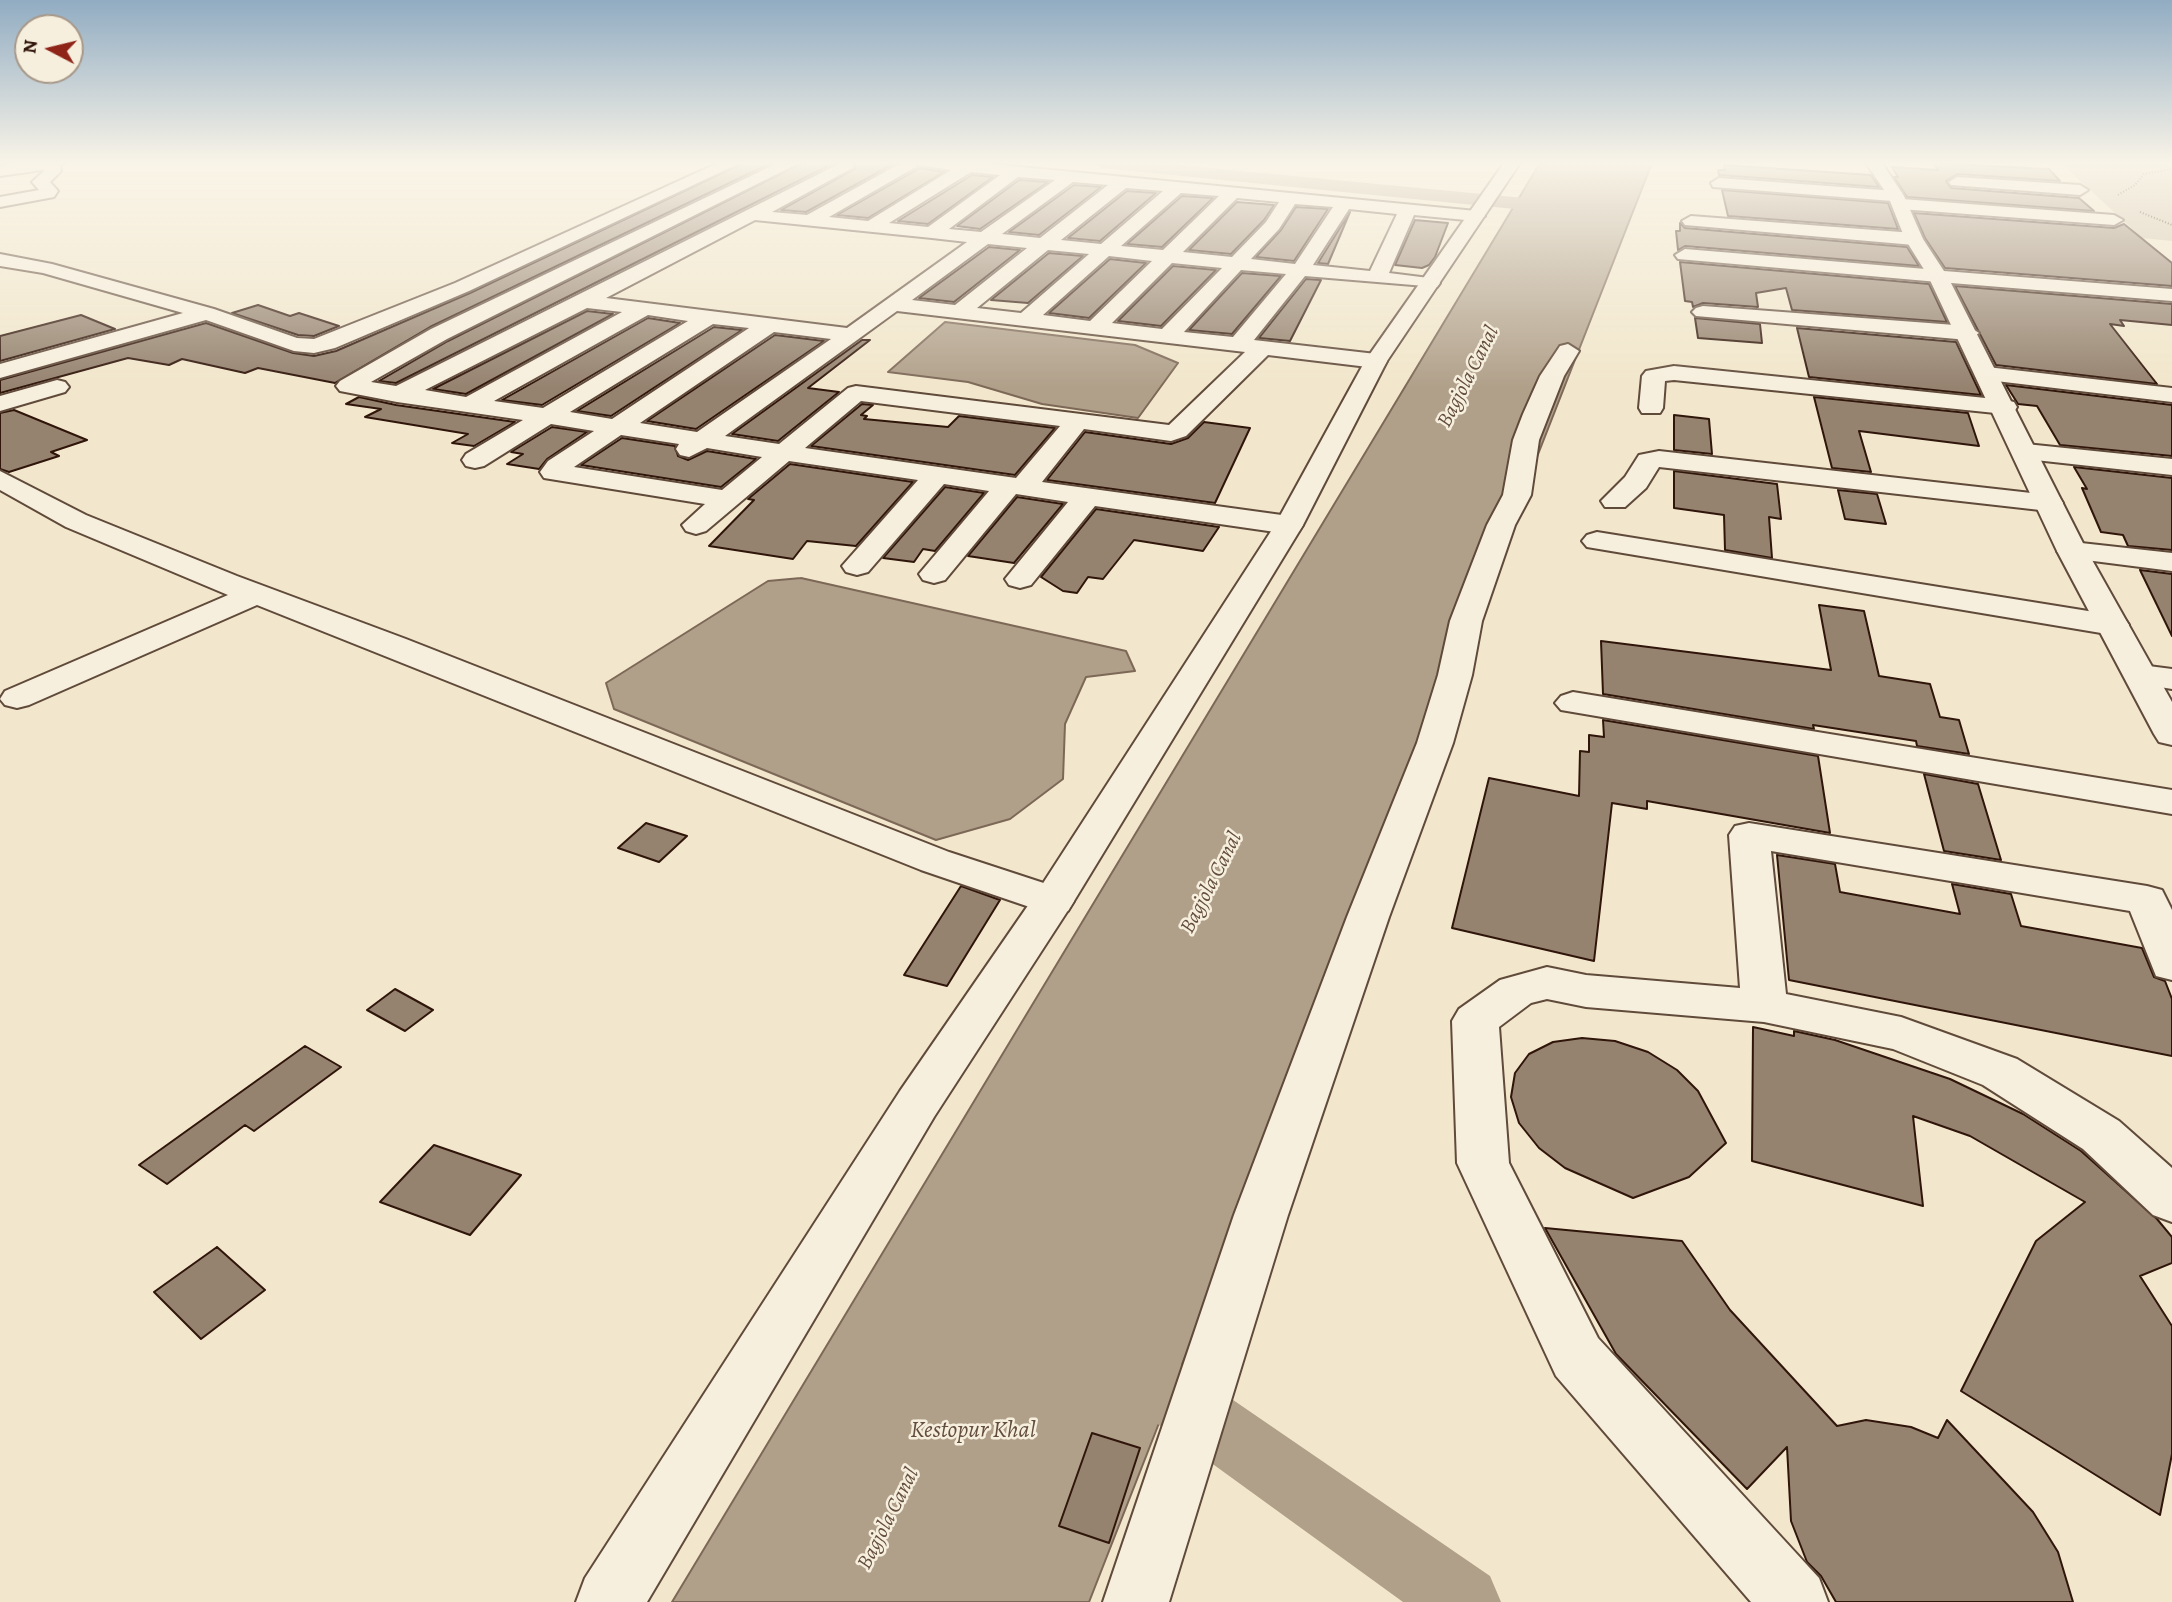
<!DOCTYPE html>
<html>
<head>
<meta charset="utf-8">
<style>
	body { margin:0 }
	#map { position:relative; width:2172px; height:1602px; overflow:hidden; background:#f2e7cc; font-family:Alegreya,serif }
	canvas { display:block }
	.north { position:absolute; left:14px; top:14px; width:70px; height:70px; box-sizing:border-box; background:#f7efde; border:2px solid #a79889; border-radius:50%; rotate:277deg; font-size:19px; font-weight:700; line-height:28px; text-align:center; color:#30150a }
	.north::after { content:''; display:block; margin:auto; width:24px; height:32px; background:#8f2418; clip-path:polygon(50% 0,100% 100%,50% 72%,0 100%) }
</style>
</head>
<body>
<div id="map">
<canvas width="2172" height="1602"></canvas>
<div class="north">N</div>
</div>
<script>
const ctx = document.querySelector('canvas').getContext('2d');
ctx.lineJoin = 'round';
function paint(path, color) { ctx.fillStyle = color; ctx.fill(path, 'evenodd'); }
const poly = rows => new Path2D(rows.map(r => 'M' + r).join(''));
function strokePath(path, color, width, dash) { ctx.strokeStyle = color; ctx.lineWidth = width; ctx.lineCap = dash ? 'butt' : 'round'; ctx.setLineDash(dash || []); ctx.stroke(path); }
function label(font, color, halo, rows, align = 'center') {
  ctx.font = font + ' Alegreya,serif'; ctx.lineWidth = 5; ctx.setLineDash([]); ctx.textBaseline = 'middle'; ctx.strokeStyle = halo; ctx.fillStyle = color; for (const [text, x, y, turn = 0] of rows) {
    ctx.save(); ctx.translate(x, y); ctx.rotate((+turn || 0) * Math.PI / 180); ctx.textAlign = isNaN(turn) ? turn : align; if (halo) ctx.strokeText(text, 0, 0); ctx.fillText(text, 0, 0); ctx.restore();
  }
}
const green = poly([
	[2061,163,2172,163,2172,241,2142,238]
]);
const water = poly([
	[1540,163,1652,163,1089,1602,672,1602,1540,163],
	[945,322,1135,345,1178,363,1138,418,1042,404,968,382,888,372,945,322],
	[801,578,1126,651,1135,671,1086,677,1065,724,1063,779,1010,819,936,840,614,709,606,683,768,581,801,578]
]);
const canal = poly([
	[1093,163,1159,163,1555,201,1564,207,1555,213,1101,168,1093,163],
	[1124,1333,1147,1341,1490,1576,1501,1602,1403,1602,1101,1383,1092,1362,1101,1341,1124,1333]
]);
const building = poly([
	[743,163,771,163,430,327,335,383,258,368,245,373,182,359,169,365,128,358,0,393,0,380,206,323,293,353,314,356,336,351,470,293,743,163],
	[802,163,834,163,396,383,379,381,448,341,802,163],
	[855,163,895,163,806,212,781,210,855,169,855,163],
	[1933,163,2049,169,2060,181,1957,174,1946,181,1951,188,2079,198,2094,211,1907,197,1894,177,1898,177,1892,167,1938,170,1933,163],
	[1724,165,1871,175,1879,187,1719,175,1718,170,1725,170,1724,165],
	[920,168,944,172,868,218,837,215,920,168],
	[972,175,993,177,928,224,898,221,972,175],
	[1019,180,1048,182,980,229,957,226,1019,180],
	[1074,185,1101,187,1039,235,1009,232,1074,185],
	[1722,190,1888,203,1898,229,1728,216,1722,190],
	[1127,191,1156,193,1100,241,1068,238,1127,191],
	[1182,196,1213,198,1162,247,1127,244,1182,196],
	[1237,202,1274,205,1264,220,1231,254,1189,250,1237,202],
	[1296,207,1328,209,1294,261,1256,257,1281,230,1296,207],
	[1350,212,1328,264,1318,263,1350,212],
	[1914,213,2114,228,2124,224,2172,263,2172,286,1945,268,1925,238,1914,213],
	[1415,220,1448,223,1435,257,1429,265,1422,268,1395,265,1415,220],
	[1680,223,1685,228,1907,247,1919,266,1685,246,1678,250,1676,231,1680,231,1680,223],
	[989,247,1020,250,954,302,919,298,989,247],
	[1049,253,1083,256,1028,303,991,300,1049,253],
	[1110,259,1146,263,1089,318,1049,313,1110,259],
	[1680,262,1929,284,1947,322,1792,310,1786,288,1756,293,1758,307,1703,303,1693,307,1692,302,1685,301,1680,262],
	[1173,266,1216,270,1161,326,1118,321,1173,266],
	[1242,273,1281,276,1232,334,1189,330,1242,273],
	[1306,279,1321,280,1290,341,1259,338,1306,279],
	[1955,286,2172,304,2172,325,2120,320,2124,326,2110,324,2157,384,1996,365,1955,286],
	[258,305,290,316,299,313,339,326,314,336,298,335,232,313,258,305],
	[587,311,613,314,466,394,433,389,587,311],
	[81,315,115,329,0,361,0,336,81,315],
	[648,318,680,323,542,405,502,400,648,318],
	[1695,318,1760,324,1762,343,1698,338,1695,318],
	[714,327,742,330,611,416,577,411,714,327],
	[1797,328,1956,342,1981,395,1809,377,1797,328],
	[775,335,824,341,696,429,647,421,775,335],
	[862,340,870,340,808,388,839,392,778,441,732,434,862,340],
	[2006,385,2172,405,2172,456,2060,445,2037,406,2018,404,2006,385],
	[359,397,396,405,515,422,474,446,452,443,468,434,365,417,381,409,346,404,359,397],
	[1814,397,1968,413,1979,446,1859,431,1871,472,1832,468,1814,397],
	[862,404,873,405,861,415,867,416,864,419,948,427,959,416,1055,428,1015,475,811,446,862,404],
	[14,410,87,440,51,452,59,456,9,472,0,469,0,413,14,410],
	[1674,415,1709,419,1712,454,1674,450,1674,415],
	[1204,422,1250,428,1215,503,1047,480,1085,432,1171,444,1188,438,1204,422],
	[552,427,587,432,547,459,539,469,507,464,523,454,511,452,552,427],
	[622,438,675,446,678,456,688,460,707,451,756,459,721,487,581,465,622,438],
	[790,464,913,482,856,546,807,541,793,559,709,546,754,500,748,499,790,464],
	[2074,467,2172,478,2172,550,2128,546,2123,535,2101,532,2082,488,2087,489,2074,467],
	[1674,471,1777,484,1781,519,1769,517,1772,558,1725,550,1724,515,1674,508,1674,471],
	[945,487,984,493,935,551,923,549,914,562,883,558,945,487],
	[1838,490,1877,494,1886,524,1845,519,1838,490],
	[1017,497,1063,504,1014,563,968,556,1017,497],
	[1096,509,1219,527,1203,551,1134,540,1103,579,1088,577,1077,593,1063,591,1041,577,1096,509],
	[2140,570,2172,574,2172,636,2140,570],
	[1819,605,1864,611,1879,676,1930,684,1940,717,1959,720,1969,754,1917,746,1916,741,1813,725,1814,729,1603,694,1601,641,1831,670,1819,605],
	[1603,720,1818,756,1830,833,1647,801,1647,809,1612,803,1594,961,1452,928,1489,778,1579,796,1580,751,1589,752,1589,735,1604,737,1603,720],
	[1924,774,1978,784,2001,860,1944,851,1924,774],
	[646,823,687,836,659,862,618,848,646,823],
	[1777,855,1835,864,1840,892,1960,914,1952,884,2011,894,2021,926,2142,948,2154,977,2165,981,2172,999,2172,1056,1789,980,1777,855],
	[961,886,1000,900,947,986,904,975,961,886],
	[395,989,433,1010,405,1031,367,1010,395,989],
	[1753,1027,1794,1036,1794,1031,1835,1040,1950,1079,2023,1114,2081,1151,2157,1219,2172,1237,2172,1263,2140,1276,2172,1326,2172,1454,2160,1515,1961,1391,2036,1241,2085,1202,1970,1136,1913,1116,1923,1206,1752,1161,1753,1027],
	[1582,1038,1615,1041,1648,1052,1677,1070,1698,1091,1726,1143,1689,1177,1633,1198,1565,1168,1539,1148,1519,1123,1511,1097,1515,1073,1529,1054,1553,1042,1582,1038],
	[305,1046,341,1067,254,1131,245,1125,167,1184,139,1165,305,1046],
	[434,1145,521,1175,470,1235,380,1202,434,1145],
	[1545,1228,1682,1241,1730,1310,1837,1426,1866,1420,1911,1427,1938,1438,1947,1420,2033,1512,2058,1552,2073,1602,1836,1602,1821,1576,1807,1562,1791,1521,1787,1447,1747,1489,1616,1354,1545,1228],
	[217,1247,265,1290,201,1339,154,1292,217,1247],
	[1092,1433,1140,1448,1109,1543,1059,1526,1092,1433]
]);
const path = poly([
	[2118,195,2135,185,2144,174,2172,169],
	[2140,212,2172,225]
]);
const minor = poly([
	[44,163,60,164,61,171,50,182,58,191,54,197,0,207,0,197,39,190,32,182,45,170,44,163],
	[718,163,740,163,469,291,335,348,314,353,294,351,206,320,0,378,0,364,183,313,43,273,0,266,0,254,52,264,214,309,297,338,314,339,455,283,718,163],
	[778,163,799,163,447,339,371,382,396,386,841,163,852,164,854,167,772,212,807,215,901,163,980,163,1476,211,1485,216,1476,221,1414,215,1389,273,1437,279,1440,283,1437,287,1305,276,1254,340,1376,354,1384,356,1387,361,1384,366,1376,368,1268,355,1186,436,1171,441,1084,429,1042,482,1289,516,1299,519,1303,525,1299,531,1289,534,1095,506,1031,585,1020,588,1009,585,1005,579,1068,502,1016,494,945,580,934,583,923,580,919,574,989,491,944,484,868,572,857,575,846,572,842,566,918,480,789,461,706,531,696,534,686,531,682,525,705,504,544,478,540,472,548,461,594,431,551,424,484,466,475,468,466,466,462,460,466,454,523,420,397,402,340,391,336,386,340,381,431,329,778,163],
	[919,165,951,170,868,221,829,217,919,165],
	[971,172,1000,175,928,227,889,223,971,172],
	[1018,177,1055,180,981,232,949,229,1018,177],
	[1073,182,1108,185,1040,238,1002,234,1073,182],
	[1126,188,1163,191,1101,244,1061,240,1126,188],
	[1181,193,1219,196,1163,250,1121,246,1181,193],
	[1237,198,1279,202,1266,222,1232,257,1183,252,1237,198],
	[1295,204,1333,207,1295,264,1251,259,1279,229,1295,204],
	[1349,209,1397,214,1370,271,1313,265,1349,209],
	[755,220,932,238,967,242,847,328,606,298,755,220],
	[988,244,1027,248,955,305,912,300,988,244],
	[1048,250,1089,254,1021,313,977,308,1048,250],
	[1109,256,1152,261,1090,321,1043,315,1109,256],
	[1172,263,1222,268,1162,329,1112,323,1172,263],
	[1241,270,1286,274,1233,337,1184,332,1241,270],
	[587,308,622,312,466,397,425,390,587,308],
	[897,311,1245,352,1169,425,856,386,848,388,779,444,725,436,897,311],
	[648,315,688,321,543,408,494,401,648,315],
	[713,324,749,328,612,419,570,412,713,324],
	[774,332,831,339,697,432,640,423,774,332],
	[861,401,1060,426,1016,478,805,448,861,401],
	[621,435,679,444,676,449,680,455,689,457,707,448,762,457,722,490,574,467,621,435],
	[1957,177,2080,185,2088,190,2080,195,1951,185,1949,182,1957,177],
	[1719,178,1896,191,1902,192,1902,199,2114,215,2123,220,2114,225,1900,209,1894,208,1893,201,1713,187,1711,183,1719,178],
	[1691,216,1914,233,1923,239,1914,245,1685,225,1682,221,1691,216],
	[1685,249,1938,270,1948,276,1938,282,1678,259,1675,255,1685,249],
	[1703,306,1968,326,1979,333,1968,340,1696,316,1692,312,1696,308,1703,306],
	[1568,344,1579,351,1564,376,1539,440,1531,495,1515,525,1482,621,1472,675,1453,743,1389,917,1288,1215,1169,1602,1103,1602,1234,1215,1347,917,1417,743,1438,675,1450,621,1487,525,1503,495,1513,440,1523,414,1540,376,1560,346,1568,344],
	[1674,366,2005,400,2014,402,2017,407,2014,412,2005,414,1674,380,1665,381,1663,408,1660,413,1642,413,1639,408,1642,376,1646,371,1674,366],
	[1987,367,2172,388,2172,402,1979,379,1975,374,1979,369,1987,367],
	[57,380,65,382,69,387,65,392,0,411,0,396,57,380],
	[2026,444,2172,459,2172,475,2017,458,2013,452,2017,446,2026,444],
	[1659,451,2049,495,2059,497,2063,503,2059,509,2049,511,1659,467,1646,488,1625,507,1605,507,1601,501,1625,477,1639,455,1659,451],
	[0,471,86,515,237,576,406,639,949,852,1068,891,1074,901,1068,911,1053,915,921,870,257,605,29,705,17,708,5,705,0,699,5,691,228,595,66,527,0,490,0,471],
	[1597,532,2113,615,2124,618,2129,625,2124,632,2113,635,1587,547,1582,541,1587,535,1597,532],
	[2072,542,2172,553,2172,571,2062,557,2057,551,2062,545,2072,542],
	[2141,665,2172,669,2172,689,2129,682,2124,675,2129,668,2141,665],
	[1573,692,2172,790,2172,814,1561,710,1555,703,1561,696,1573,692],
	[1749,823,2147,886,2162,890,2172,910,2172,980,2156,976,2130,911,1771,851,1786,994,1901,1017,2017,1059,2119,1121,2172,1168,2172,1222,2153,1215,2083,1149,1983,1085,1893,1049,1764,1022,1586,1007,1547,999,1531,1003,1499,1027,1509,1163,1598,1338,1819,1578,1828,1602,1751,1602,1556,1376,1457,1163,1452,1021,1459,1009,1500,980,1547,967,1586,975,1740,988,1729,835,1735,826,1749,823]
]);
const tertiary = poly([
	[20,163,64,163,56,168,0,176,0,166,20,163],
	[1504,163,1520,163,1387,361,1303,525,1074,901,934,1117,647,1602,576,1602,585,1578,900,1091,1038,891,1275,525,1365,361,1504,163],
	[1866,163,1882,163,1904,196,1923,239,1944,271,2172,289,2172,301,1951,283,2087,551,2172,702,2172,745,2159,742,2154,734,2057,551,1928,276,1905,239,1888,196,1866,163]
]);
const waterNames = [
	["Bagjola Canal",1469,377,-63],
	["Bagjola Canal",1212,883,-63],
	["Bagjola Canal",889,1519,-63]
];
const nearWaternames = [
	["Kestopur Khal",973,1431]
];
paint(green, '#d1c3ab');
paint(water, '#b0a08a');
strokePath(water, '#7d6857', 2);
paint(canal, '#b0a08a');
paint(building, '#95826f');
strokePath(building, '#30150a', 2);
strokePath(minor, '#604a3a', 4);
strokePath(tertiary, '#604a3a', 4);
strokePath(path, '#30150a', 2, [1, 2]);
paint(minor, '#f7efde');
paint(tertiary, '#f7efde');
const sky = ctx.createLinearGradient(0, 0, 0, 388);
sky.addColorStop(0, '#91acc2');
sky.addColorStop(0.42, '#f9f4e8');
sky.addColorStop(1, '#f9f4e800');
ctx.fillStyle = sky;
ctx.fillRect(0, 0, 2172, 388);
label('italic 21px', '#634d3d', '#f7efde', waterNames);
label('italic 24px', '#634d3d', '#f7efde', nearWaternames);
</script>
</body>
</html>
